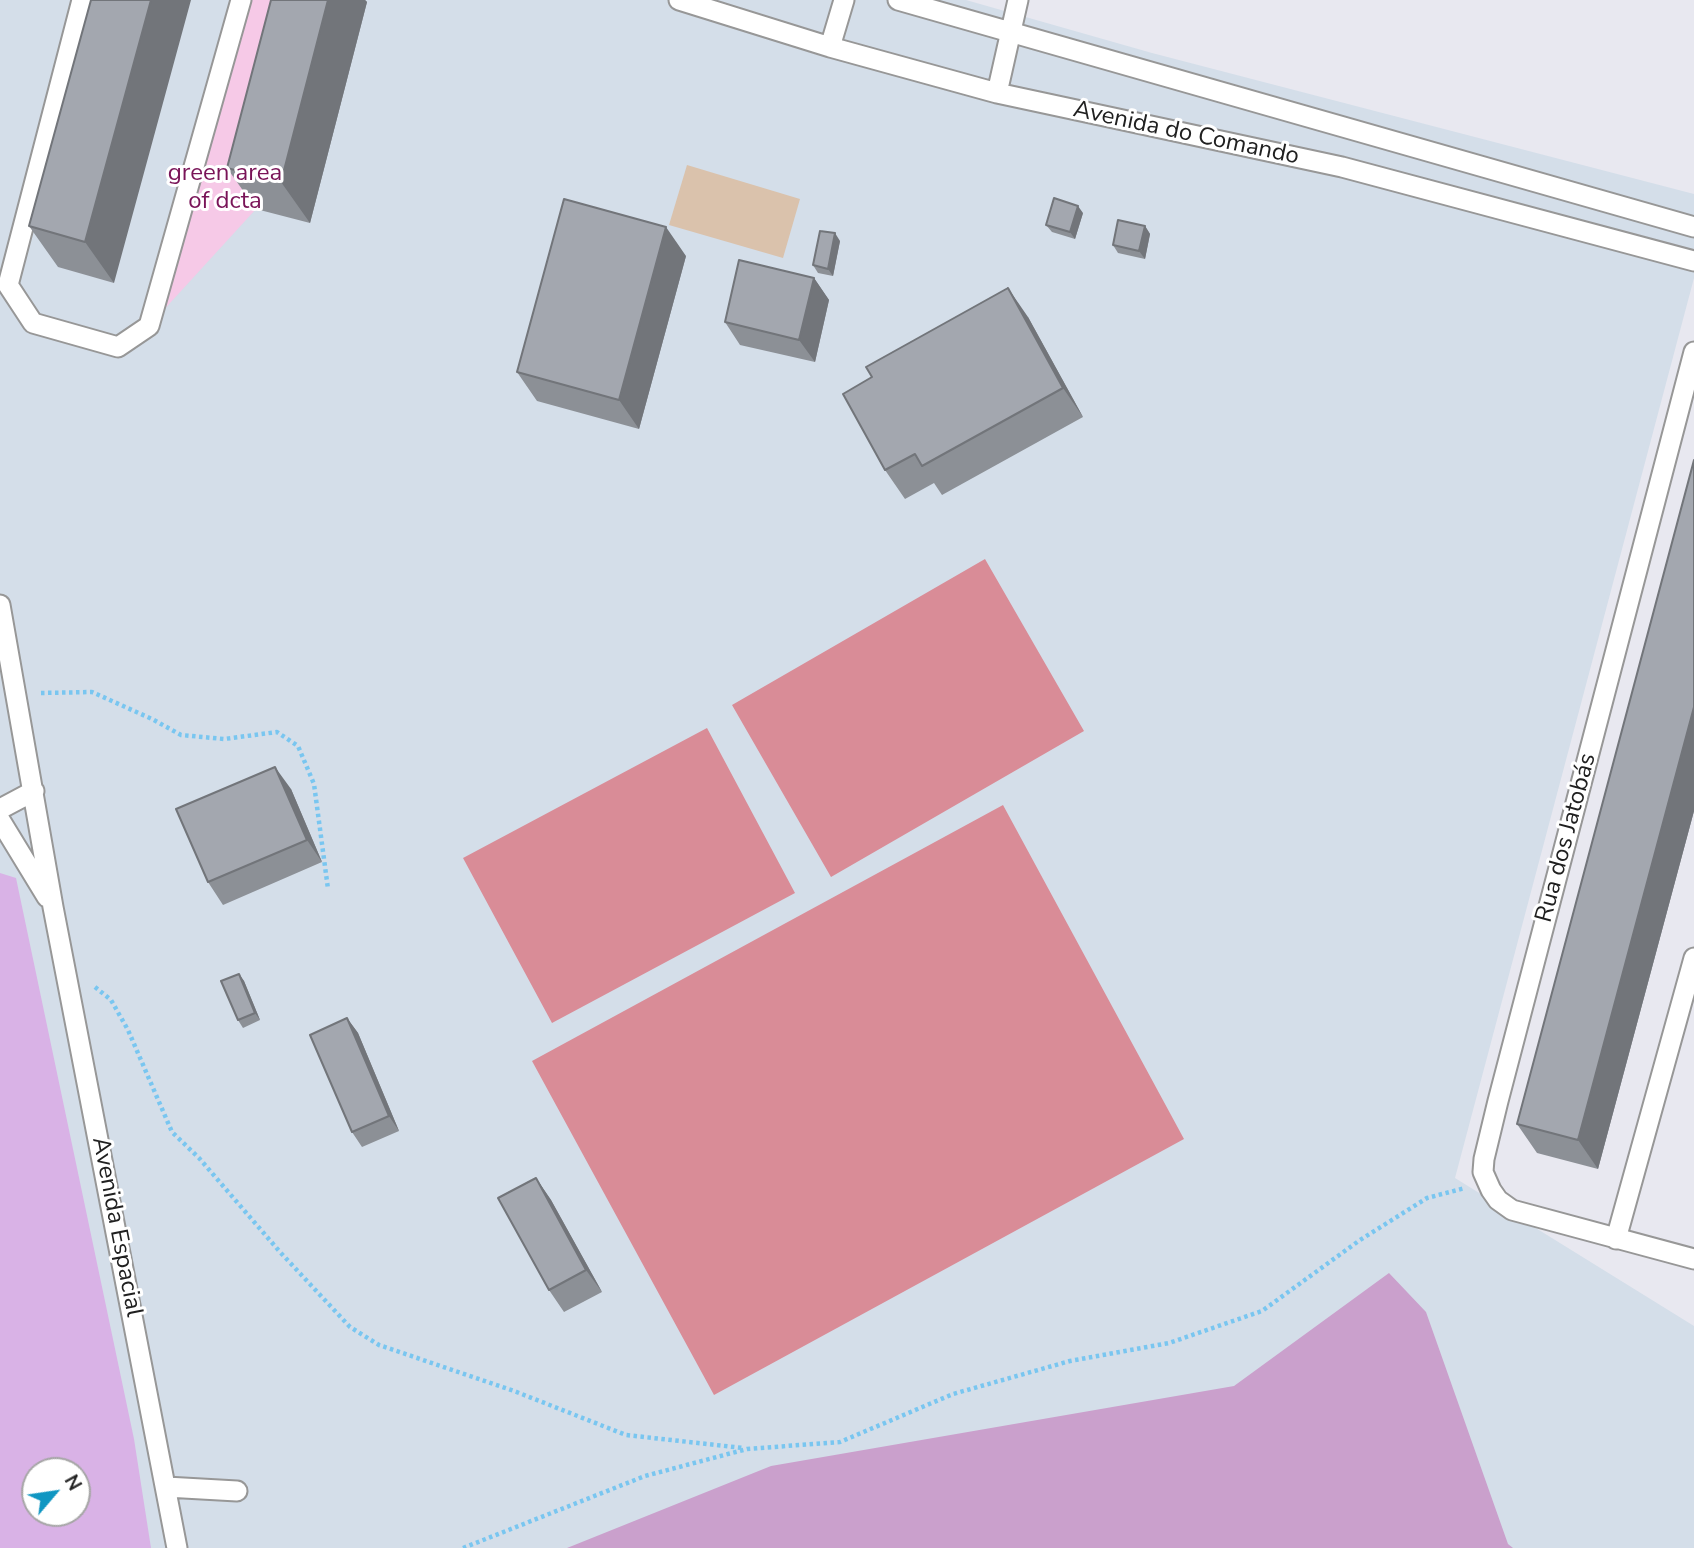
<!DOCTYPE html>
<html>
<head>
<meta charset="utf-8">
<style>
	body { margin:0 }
	#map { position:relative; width:1694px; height:1548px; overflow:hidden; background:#e8e8f0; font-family:"Nunito Sans",sans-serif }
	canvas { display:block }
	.north { position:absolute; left:21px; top:1457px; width:70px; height:70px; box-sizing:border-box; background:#fff; border:2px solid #a6a6a6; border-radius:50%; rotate:61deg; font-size:19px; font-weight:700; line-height:28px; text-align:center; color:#202020 }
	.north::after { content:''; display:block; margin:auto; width:24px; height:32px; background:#0f96c2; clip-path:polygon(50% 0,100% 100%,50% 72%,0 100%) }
</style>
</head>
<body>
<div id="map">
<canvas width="1694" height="1548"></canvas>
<div class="north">N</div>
</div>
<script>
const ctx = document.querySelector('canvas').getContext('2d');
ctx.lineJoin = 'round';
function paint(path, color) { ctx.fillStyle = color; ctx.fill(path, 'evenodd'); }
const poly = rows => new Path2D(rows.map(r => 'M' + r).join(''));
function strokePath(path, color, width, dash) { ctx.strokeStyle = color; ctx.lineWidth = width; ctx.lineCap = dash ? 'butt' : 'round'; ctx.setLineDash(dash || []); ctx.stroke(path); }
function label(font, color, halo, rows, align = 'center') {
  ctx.font = font + ' "Nunito Sans",sans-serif'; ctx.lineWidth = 6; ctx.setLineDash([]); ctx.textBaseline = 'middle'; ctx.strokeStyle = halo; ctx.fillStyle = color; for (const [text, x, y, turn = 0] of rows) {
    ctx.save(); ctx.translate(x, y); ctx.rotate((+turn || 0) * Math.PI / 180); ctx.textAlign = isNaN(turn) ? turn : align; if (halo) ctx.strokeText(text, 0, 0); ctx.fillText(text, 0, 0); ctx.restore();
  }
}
const military = poly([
	[0,0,966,0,1152,53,1694,194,1694,278,1455,1178,1694,1326,1694,1548,0,1548],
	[35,1471,77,1471,77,1513,35,1513]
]);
const grass = poly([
	[0,873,16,878,134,1439,151,1548,0,1548],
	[35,1471,77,1471,77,1513,35,1513]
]);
const forest = poly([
	[1389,1273,1426,1312,1508,1544,1513,1548,567,1548,771,1466,1234,1386]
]);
const park = poly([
	[241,0,310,0,256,209,149,326]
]);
const pitch = poly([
	[985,559,1084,731,831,877,732,705],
	[707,728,795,893,552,1023,463,858],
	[1003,805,1184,1139,714,1395,532,1061]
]);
const water = poly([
	[687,165,800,199,783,258,669,225]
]);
const path = poly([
	[41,693,92,692,152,719,181,735,224,739,277,732,298,746,314,784,328,889],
	[95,987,111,1000,128,1030,172,1132,199,1158,280,1252,350,1327,379,1345,514,1391,626,1435,743,1448],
	[463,1548,645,1476,747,1449,840,1442,953,1394,1070,1361,1169,1343,1262,1311,1360,1240,1427,1198,1465,1188]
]);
const lane = poly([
	[82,0,8,285,33,323,118,347,149,326,241,0],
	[679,0,830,47,997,93,1342,167,1694,261],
	[898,0,1694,227],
	[830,47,844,0],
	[997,93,1018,0],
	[1694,352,1498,1101,1484,1159,1483,1172,1491,1190,1498,1200,1512,1210,1694,1259],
	[0,605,53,907,177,1548],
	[0,809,34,791],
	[0,820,47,897],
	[1616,1239,1694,958],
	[166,1487,237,1491]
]);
const wall = poly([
	[91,0,114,283,58,267,29,226],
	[271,0,365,0,367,2,310,223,256,209,227,168],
	[1083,213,1075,239,1052,232,1046,225],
	[1145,226,1150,234,1145,259,1118,253,1113,245],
	[840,241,833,276,818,273,813,265],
	[686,256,639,429,537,401,517,372],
	[814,278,829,300,815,362,740,345,725,322],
	[1028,317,1083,417,942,495,934,483,905,499,885,470],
	[1694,460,1694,811,1598,1169,1537,1153,1517,1124],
	[291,789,322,862,223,905,208,882],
	[239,974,244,981,260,1020,243,1028,238,1020],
	[347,1018,358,1033,399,1131,362,1147,352,1132],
	[536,1178,551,1200,602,1292,564,1312,549,1290]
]);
const shadedWall = poly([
	[151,0,191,0,114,283,85,242],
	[328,0,365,0,367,2,310,223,281,182],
	[1078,206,1083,213,1075,239,1070,232],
	[1145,226,1150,234,1145,259,1139,251],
	[666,227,686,256,639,429,619,400],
	[835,233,840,241,833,276,828,269],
	[814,278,829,300,815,362,799,340],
	[1008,288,1028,317,1083,417,1063,388],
	[1694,707,1694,811,1598,1169,1578,1140],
	[275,767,291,789,322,862,307,840],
	[239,974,244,981,260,1020,255,1013],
	[347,1018,358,1033,399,1131,389,1116],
	[536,1178,551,1200,602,1292,586,1270]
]);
const building = poly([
	[91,0,151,0,85,242,29,226,91,0],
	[271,0,328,0,281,182,227,168,271,0],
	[1054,198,1078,206,1070,232,1046,225,1054,198],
	[564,199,666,227,619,400,517,372,564,199],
	[1118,220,1145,226,1139,251,1113,245,1118,220],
	[820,231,835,233,828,269,813,265,820,231],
	[739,260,814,278,799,340,725,322,739,260],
	[1008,288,1063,388,922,466,915,454,885,470,843,394,872,377,866,367,1008,288],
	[1694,460,1694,707,1578,1140,1517,1124,1694,460],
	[275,767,307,840,208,882,176,809,275,767],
	[239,974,255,1013,238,1020,221,981,239,974],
	[347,1018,389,1116,352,1132,310,1035,347,1018],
	[536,1178,586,1270,549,1290,498,1198,536,1178]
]);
const streetNames = [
	["Avenida do Comando",1186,134,12],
	["Rua dos Jatobás",1567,838,-75],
	["Avenida Espacial",116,1227,79]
];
const parkNames = [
	["green area",225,174],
	["of dcta",225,202]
];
paint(military, '#d4dee9');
paint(grass, '#d9b2e6');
paint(forest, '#caa0cc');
paint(park, '#f6c9e7');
paint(pitch, '#d98c97');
paint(water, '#dac2ac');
strokePath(lane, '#979797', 23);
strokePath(path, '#79c6f0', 4.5, [3.5, 3.5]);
strokePath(lane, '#fff', 19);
paint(wall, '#8c9096');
paint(shadedWall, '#72757a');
paint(building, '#a3a7af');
strokePath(building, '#72757a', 2);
label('24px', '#202020', '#fff', streetNames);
label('24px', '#791458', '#fff', parkNames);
</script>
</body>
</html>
